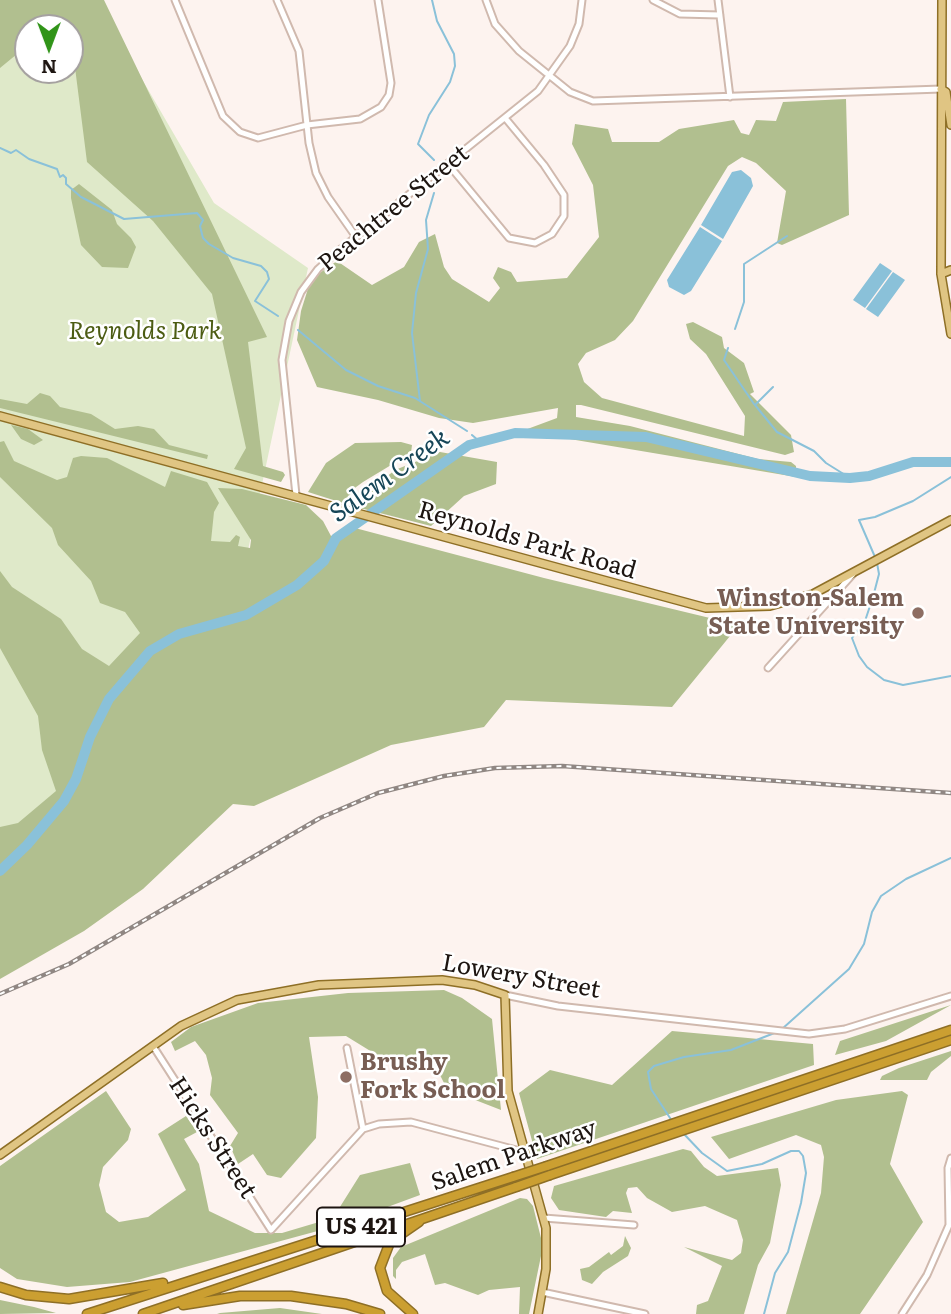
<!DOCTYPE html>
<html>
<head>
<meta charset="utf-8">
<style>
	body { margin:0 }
	#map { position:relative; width:951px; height:1314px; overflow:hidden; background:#fdf3ef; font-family:Literata,serif }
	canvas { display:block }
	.north { position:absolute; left:14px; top:14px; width:70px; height:70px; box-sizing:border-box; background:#fff; border:2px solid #a5a1a0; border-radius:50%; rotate:180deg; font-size:19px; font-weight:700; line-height:28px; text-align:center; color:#1d1511 }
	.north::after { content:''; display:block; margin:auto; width:24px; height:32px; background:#309418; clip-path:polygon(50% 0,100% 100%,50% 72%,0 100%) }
</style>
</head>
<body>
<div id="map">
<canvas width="951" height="1314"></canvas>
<div class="north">N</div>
</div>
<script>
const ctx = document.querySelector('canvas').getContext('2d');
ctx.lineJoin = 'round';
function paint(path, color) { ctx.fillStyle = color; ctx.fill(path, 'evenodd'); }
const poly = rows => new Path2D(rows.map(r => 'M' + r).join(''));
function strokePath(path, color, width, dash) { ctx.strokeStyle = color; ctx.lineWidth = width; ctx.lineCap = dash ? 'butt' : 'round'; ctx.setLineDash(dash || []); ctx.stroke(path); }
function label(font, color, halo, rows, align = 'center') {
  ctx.font = font + ' Literata,serif'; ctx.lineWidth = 5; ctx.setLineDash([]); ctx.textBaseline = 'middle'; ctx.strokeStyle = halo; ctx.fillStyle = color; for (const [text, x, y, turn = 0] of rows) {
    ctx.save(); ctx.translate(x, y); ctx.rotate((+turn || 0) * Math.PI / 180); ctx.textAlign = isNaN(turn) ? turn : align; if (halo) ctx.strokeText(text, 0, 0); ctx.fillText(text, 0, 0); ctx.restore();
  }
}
const green = poly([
	[0,0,96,0,214,203,308,268,234,616,0,881],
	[28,28,70,28,70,70,28,70]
]);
const forest = poly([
	[0,0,104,0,267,337,248,342,263,466,283,472,285,475,281,482,234,469,246,448,212,294,153,221,87,162,70,28,28,28,28,45,0,68],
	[846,99,849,215,782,245,777,243,786,191,756,163,742,157,728,166,633,321,615,340,586,353,578,364,584,382,602,398,744,436,745,416,706,354,690,339,686,324,693,322,722,337,724,348,744,363,754,392,750,394,791,435,794,452,785,455,581,405,576,405,576,417,630,426,758,459,791,462,796,466,796,477,522,431,557,418,558,408,473,423,439,418,378,400,317,387,297,340,301,311,311,279,337,261,372,285,404,267,419,242,435,234,444,267,452,279,489,302,500,288,493,278,498,267,511,272,517,282,567,278,599,237,593,185,572,144,575,124,608,129,612,142,659,142,679,129,734,120,741,133,749,135,756,120,776,121,783,102],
	[79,184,112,210,117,224,131,238,136,247,128,268,102,267,81,245,71,198,71,190],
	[40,393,50,396,60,407,91,414,115,429,138,426,154,429,169,445,208,455,207,459,0,408,0,399,27,404],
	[11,425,28,429,43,440,34,445,21,439],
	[4,441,14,461,57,480,67,477,73,458,81,456,107,458,165,487,171,471,207,482,219,503,214,512,211,541,230,542,236,535,240,537,238,546,250,548,251,540,218,488,242,489,306,505,323,521,331,536,355,528,544,578,739,625,672,707,506,700,484,727,391,745,254,806,233,804,143,889,84,931,0,979,0,827,18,823,56,791,42,750,38,716,0,648,0,571,12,587,61,619,82,649,109,666,140,633,125,612,100,603,91,581,58,545,52,528,0,477,0,442],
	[401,442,412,445,411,453,363,482,352,490,346,504,308,492,326,463,355,443],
	[440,452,497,462,496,484,464,496,431,526,360,508,365,494,395,470],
	[444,990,462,998,492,1019,501,1110,447,1089,430,1055,385,1060,346,1036,309,1037,318,1097,316,1138,281,1178,267,1175,253,1154,238,1164,230,1146,238,1133,210,1095,212,1078,206,1055,195,1041,175,1051,171,1042,191,1027,258,1003,348,993],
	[951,1005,886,1041,835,1055,840,1041],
	[672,1031,813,1044,814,1065,537,1159,519,1093,550,1070,612,1085],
	[951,1051,951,1056,931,1072,927,1080,880,1080,882,1076,899,1068],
	[106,1091,131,1129,128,1140,103,1167,99,1185,106,1212,119,1222,148,1217,186,1190,158,1134,186,1116,197,1132,184,1139,199,1164,209,1211,255,1233,282,1233,319,1222,338,1210,360,1175,410,1163,420,1195,336,1226,130,1282,67,1287,17,1279,0,1268,0,1166],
	[902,1091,908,1095,890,1164,923,1222,860,1314,786,1314,821,1193,824,1157,821,1145,796,1135,729,1159,711,1137,836,1100],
	[683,1149,691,1151,704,1167,717,1176,778,1168,781,1185,770,1243,758,1265,744,1314,696,1314,697,1305,708,1301,722,1266,684,1247,732,1260,741,1253,743,1240,737,1220,705,1206,672,1212,647,1198,637,1187,628,1188,626,1193,632,1213,613,1211,606,1217,559,1210,551,1198,554,1186],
	[520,1198,527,1199,533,1206,541,1238,541,1256,529,1314,519,1314,520,1287,489,1290,478,1295,445,1283,435,1285,425,1254,402,1262,396,1270,396,1279,393,1276,393,1258,401,1247],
	[625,1236,631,1248,628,1256,603,1272,592,1284,582,1280,580,1269,589,1267,609,1252,611,1255,623,1246],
	[0,1300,34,1307,56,1313,0,1314],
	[280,1308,322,1314,217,1314,220,1313]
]);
const water = poly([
	[741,170,751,178,753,186,723,239,701,225,732,172],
	[700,227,722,241,691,291,684,295,669,287,667,280],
	[880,263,892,271,865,308,853,300],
	[893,272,905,280,878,317,866,309]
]);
const stream = poly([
	[432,0,437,21,454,54,455,66,450,82,429,115,418,144,434,160],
	[0,148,11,153,16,150,29,159,57,169,60,177,63,175,66,178,66,184,81,197,124,219,197,213,203,220,200,226,203,238,209,244,233,258,261,266,267,272,269,279,255,301,278,316],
	[735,329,744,302,744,264,787,236],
	[298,330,346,370,378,386,415,398,467,431],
	[728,348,724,360,754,404],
	[773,387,755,405,777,432,814,451,826,463,850,478],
	[420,401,412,333,416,293,428,249,426,220,434,193],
	[472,435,479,441],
	[875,557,859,520,875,517,913,501,951,477],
	[877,563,879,574,873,597,865,621,852,638,859,656,867,667,884,680,903,685,951,676],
	[782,1029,849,969,864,944,872,912,881,896,906,879,951,858],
	[672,1121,651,1089,648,1072,654,1066,684,1057,731,1050,777,1032],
	[683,1133,702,1153,727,1171,762,1164,791,1151,799,1151,803,1156,806,1173,801,1203,788,1252,775,1273,764,1314]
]);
const river = poly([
	[0,871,27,845,64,801,76,779,90,737,109,699,150,651,179,634,246,615,297,585,324,561,336,538,469,445,515,433,646,437,810,476,850,478,869,476,913,462,951,462]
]);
const minor = poly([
	[175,0,223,116,240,132,258,138,307,125,360,119,381,107,389,95,391,83,378,0],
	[277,0,299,51,309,143,316,173,328,197,356,237],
	[486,0,495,24,519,51,570,92,593,101,941,89],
	[653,0,680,14,720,15],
	[718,0,730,97],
	[448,164,509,238,535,243,552,234,564,216,564,195,544,165,506,119],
	[296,495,282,360,289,321,301,292,318,269,337,252,538,91,570,46,579,24,582,0],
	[768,668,853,574],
	[505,995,558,1006,809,1034,845,1029,951,996],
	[153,1046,271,1230,363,1129,379,1124,411,1122,524,1152],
	[347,1048,363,1129],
	[544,1218,634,1225],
	[542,1292,645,1314],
	[902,1314,927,1275,949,1225,948,1168,951,1158]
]);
const major = poly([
	[942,0,941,274,951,334],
	[941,89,946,92,951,125],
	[941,274,951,270],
	[0,416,706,608,770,606,813,594,951,520],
	[0,1155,181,1026,237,1000,319,985,442,980,475,985,505,995,508,1091,546,1228,546,1269,538,1314]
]);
const highway = poly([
	[547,1166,951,1030],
	[550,1175,951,1040],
	[0,1287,26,1295,69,1299,163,1283],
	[183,1305,240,1296,291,1296,346,1304,380,1314],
	[87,1314,513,1177],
	[143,1314,516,1187],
	[413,1314,387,1291,380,1268,390,1242,419,1222]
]);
const rail = poly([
	[0,994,69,964,320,818,378,793,444,776,495,768,562,766,951,793]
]);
const highwayBridge = poly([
	[513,1177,547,1166],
	[516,1187,550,1175]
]);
const markers = [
	[918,613,7,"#8d6e63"],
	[346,1077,7,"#8d6e63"]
];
const shields = [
	[361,1227,88]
];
const shieldNames = [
	["US 421",361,1227]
];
const streetNames = [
	["Peachtree Street",394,209,-39],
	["Reynolds Park Road",527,541,16],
	["Lowery Street",521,977,10],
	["Hicks Street",212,1138,57],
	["Salem Parkway",514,1156,-19]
];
const parkNames = [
	["Reynolds Park",145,332]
];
const educationNames = [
	["Winston-Salem",904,599],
	["State University",904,627],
	["Brushy",360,1063,"left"],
	["Fork School",360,1091,"left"]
];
const waterNames = [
	["Salem Creek",390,476,-36]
];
paint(green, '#dfe9c9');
paint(forest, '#b1bf8f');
paint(water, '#8ac1d9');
strokePath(stream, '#8ac1d9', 2);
strokePath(river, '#8ac1d9', 10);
strokePath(minor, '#d0b9ae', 9);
strokePath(major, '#8e6f26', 10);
strokePath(highway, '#8e6f26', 11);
strokePath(minor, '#fff', 5);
strokePath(major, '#e0c583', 7);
strokePath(highway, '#cb9f31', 8);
strokePath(rail, '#908783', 4.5);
strokePath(rail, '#fff', 2, [5]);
strokePath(highwayBridge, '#8e6f26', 11, []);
strokePath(highwayBridge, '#cb9f31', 8);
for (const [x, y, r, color] of markers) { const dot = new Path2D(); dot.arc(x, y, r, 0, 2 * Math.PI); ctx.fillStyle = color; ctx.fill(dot); strokePath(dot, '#fff', 2.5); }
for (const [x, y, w] of shields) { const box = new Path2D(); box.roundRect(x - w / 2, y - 19.5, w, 39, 5); ctx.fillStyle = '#fff'; ctx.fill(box); strokePath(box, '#1d1511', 2); }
label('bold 23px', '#1d1511', null, shieldNames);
label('24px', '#1d1511', '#fff', streetNames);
label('italic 24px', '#4c5c13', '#fff', parkNames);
label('bold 24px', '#785e54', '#fff', educationNames, 'right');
label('italic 26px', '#164557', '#fff', waterNames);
</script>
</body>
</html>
